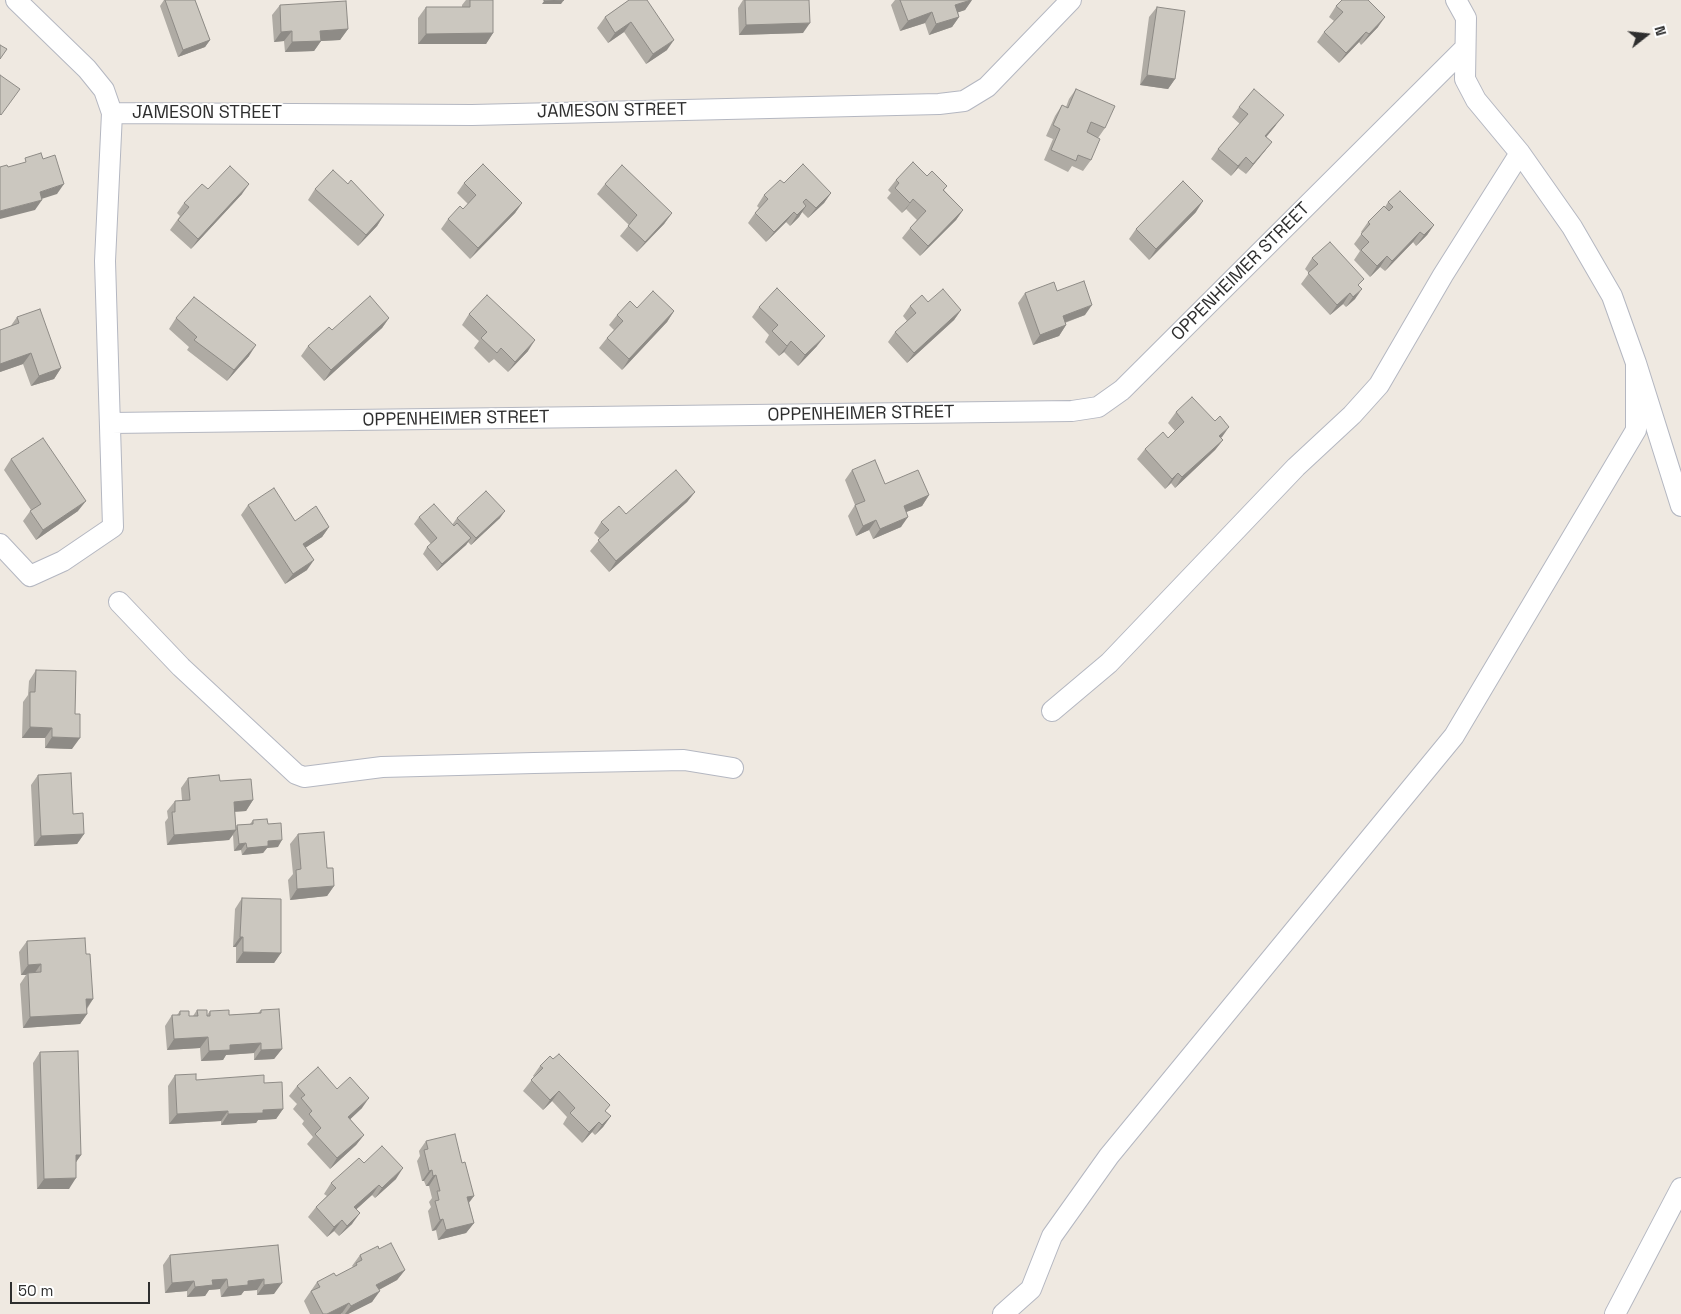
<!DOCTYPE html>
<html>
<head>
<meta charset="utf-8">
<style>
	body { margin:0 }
	#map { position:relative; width:1681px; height:1314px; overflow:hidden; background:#efe9e1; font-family:"Space Grotesk",sans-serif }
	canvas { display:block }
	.north { position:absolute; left:1621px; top:10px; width:50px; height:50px; -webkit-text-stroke:4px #fff; paint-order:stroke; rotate:74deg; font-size:14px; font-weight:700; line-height:20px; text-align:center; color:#2e2e2e }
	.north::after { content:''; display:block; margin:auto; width:18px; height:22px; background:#2e2e2e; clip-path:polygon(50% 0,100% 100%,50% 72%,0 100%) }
	.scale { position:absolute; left:10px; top:1282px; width:140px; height:22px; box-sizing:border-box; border:2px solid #2e2e2e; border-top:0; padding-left:6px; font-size:15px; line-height:18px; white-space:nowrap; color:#2e2e2e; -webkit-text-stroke:4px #fff; paint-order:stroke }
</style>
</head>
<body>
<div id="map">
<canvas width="1681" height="1314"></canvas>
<div class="north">N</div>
<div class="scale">50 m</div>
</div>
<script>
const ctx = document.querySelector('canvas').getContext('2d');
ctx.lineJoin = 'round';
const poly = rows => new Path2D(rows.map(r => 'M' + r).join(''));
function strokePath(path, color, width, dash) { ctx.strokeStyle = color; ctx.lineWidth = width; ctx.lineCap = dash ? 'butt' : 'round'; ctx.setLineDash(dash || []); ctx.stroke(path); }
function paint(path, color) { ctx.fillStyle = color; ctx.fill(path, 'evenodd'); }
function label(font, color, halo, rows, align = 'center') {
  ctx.font = font + ' "Space Grotesk",sans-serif'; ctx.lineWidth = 4; ctx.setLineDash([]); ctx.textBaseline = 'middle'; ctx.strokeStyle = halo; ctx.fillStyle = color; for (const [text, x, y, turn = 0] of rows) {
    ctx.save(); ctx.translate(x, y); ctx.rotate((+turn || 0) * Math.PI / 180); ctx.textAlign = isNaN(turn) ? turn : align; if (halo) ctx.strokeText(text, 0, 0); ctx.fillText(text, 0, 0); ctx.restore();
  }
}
const street = poly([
	[1456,0,1466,18,1465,79,1476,100,1520,153,1572,227,1612,296,1636,363,1681,506],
	[112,113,472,115,939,104,964,101,987,87,1071,0],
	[111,423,1072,411,1098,407,1122,390,1464,49],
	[0,544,30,576,63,561,113,527,105,261,112,113,104,90,87,69,16,0],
	[119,602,181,667,296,774,304,777,382,767,534,763,684,760,733,768],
	[1052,711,1109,663,1296,467,1352,415,1379,385,1443,275,1520,153],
	[1003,1314,1031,1289,1052,1236,1109,1156,1454,736,1636,430,1636,363],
	[1615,1314,1681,1188]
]);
const wall = poly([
	[164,0,195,0,210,40,205,47,178,57,160,6],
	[466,0,493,0,493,33,486,44,418,44,418,18,426,7,462,7,462,5],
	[629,0,667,50,646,64,624,32,608,43,597,28,605,17],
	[743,0,809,0,803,33,739,35,738,8],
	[895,0,972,0,965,10,958,12,959,17,952,27,929,35,925,23,900,31,891,5],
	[280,5,348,29,340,40,321,41,314,51,285,52,284,41,274,42,272,15],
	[1336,6,1378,27,1361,45,1359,42,1339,63,1317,42,1324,32,1334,21,1329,17],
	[1157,7,1175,79,1168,89,1140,85,1149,17],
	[1076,89,1105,128,1098,138,1091,160,1083,171,1072,166,1068,172,1044,160,1053,139,1046,136,1055,116,1062,105,1066,107,1069,99],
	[1239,107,1276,125,1266,137,1272,142,1264,152,1246,174,1238,168,1231,176,1211,159,1218,149,1240,124,1232,117],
	[927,176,947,186,944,190,963,210,956,220,920,256,902,238,910,228,917,220,906,209,902,213,887,198,891,193,888,190,896,180],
	[464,183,522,203,515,213,470,259,441,229,448,219,463,209,468,204,457,193],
	[784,183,831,193,824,203,808,218,802,212,799,217,790,226,786,222,766,242,748,223,755,213,759,208,757,206,764,195],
	[348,184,384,215,377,226,358,246,308,200,315,189],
	[605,184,672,213,664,224,637,252,620,236,629,225,597,194],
	[208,189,242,194,191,249,170,230,180,216,177,213,184,203],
	[1388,202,1434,225,1427,235,1416,246,1413,242,1385,271,1380,267,1370,277,1354,260,1360,251,1354,244,1362,233,1361,232,1368,222,1385,207],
	[1196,212,1149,260,1129,239,1136,229],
	[1312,258,1359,286,1355,299,1346,307,1343,304,1330,315,1301,284,1309,273,1305,269],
	[1057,291,1085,315,1065,323,1066,325,1059,336,1033,345,1018,303,1025,293],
	[928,302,961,310,954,320,907,363,888,342,895,332,907,321,903,316,910,306],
	[759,307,817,346,798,366,784,352,779,356,765,342,769,335,752,317],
	[637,308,674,311,667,322,622,370,599,348,607,338,614,330,609,325,617,315],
	[469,314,528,351,508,372,494,359,489,363,474,348,479,341,462,325],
	[17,317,61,368,54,379,31,386,23,364,0,372,0,330,10,327],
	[176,318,249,356,227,381,187,350,189,347,169,329],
	[389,318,382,328,324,381,301,356,308,346,332,330],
	[1176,412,1221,438,1223,440,1215,450,1175,488,1171,483,1165,489,1137,459,1145,449,1168,438,1175,431,1168,423],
	[11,459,78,511,36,540,23,521,31,510,4,470],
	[852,470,885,484,929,495,922,506,906,512,901,527,873,539,869,530,856,536,848,516,855,505,845,480],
	[695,492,687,502,609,572,590,551,600,539,594,533,601,522],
	[248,505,295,521,329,527,322,537,306,547,307,570,285,584,241,515],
	[419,517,452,525,457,518,500,518,471,545,468,542,466,545,437,571,423,554,427,547,431,544,414,524],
	[36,670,72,749,45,748,45,738,22,738,23,702,28,695,29,681],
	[38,775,73,814,84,834,77,844,34,846,31,785],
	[188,778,220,781,253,800,246,811,235,812,236,827,237,825,250,824,253,820,268,824,278,847,267,848,263,853,242,855,241,850,234,851,233,835,229,840,167,845,165,822,168,818,167,811,175,801,182,800,181,788],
	[298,834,327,868,334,886,327,896,290,900,288,880,293,874,290,844],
	[242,898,281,953,274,963,236,963,236,947,233,947,235,909],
	[27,941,86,954,93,999,87,1009,87,1014,80,1024,23,1028,20,984,26,975,21,975,19,952],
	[197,1010,207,1015,210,1011,229,1015,258,1013,261,1010,282,1049,274,1059,254,1060,254,1053,226,1055,223,1060,201,1061,200,1048,167,1050,165,1026,172,1015,177,1015,180,1011,189,1016,193,1016],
	[40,1052,81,1155,76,1162,69,1189,37,1189,33,1063],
	[540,1066,606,1112,611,1116,603,1127,595,1135,592,1132,582,1143,563,1124,567,1117,552,1101,543,1110,523,1091,534,1077,533,1076],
	[175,1075,196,1080,264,1083,283,1109,276,1119,258,1120,256,1123,221,1125,221,1121,169,1124,168,1086],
	[297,1086,337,1089,362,1108,350,1119,364,1135,356,1145,330,1169,307,1144,313,1137,302,1124,304,1121,293,1109,297,1104,289,1096],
	[426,1141,462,1163,474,1196,469,1203,474,1223,466,1233,438,1240,436,1230,432,1231,428,1211,431,1207,429,1202,432,1198,429,1186,426,1186,424,1181,422,1181,417,1161,420,1156,419,1151],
	[364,1163,396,1179,375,1198,372,1195,356,1209,352,1224,339,1236,334,1231,327,1237,308,1217,316,1207,327,1196,324,1194,331,1183],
	[278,1245,274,1294,257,1295,257,1290,244,1291,241,1295,221,1297,220,1289,209,1290,205,1296,187,1297,187,1291,165,1293,163,1265,170,1255],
	[379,1249,405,1270,397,1280,379,1290,372,1302,348,1314,342,1314,342,1313,341,1314,310,1314,304,1301,317,1282,336,1276,352,1268,353,1267,352,1266,360,1255]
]);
const shadedWall = poly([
	[564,0,561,4,542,4,544,1],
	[972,0,965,10,948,16,955,5],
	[932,12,925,23,900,31,908,21],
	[959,17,952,27,929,35,936,24],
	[1385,17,1378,27,1361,45,1369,34],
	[631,22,624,32,608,43,615,33],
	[810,23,803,33,739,35,746,25],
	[348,29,340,40,321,41,314,51,285,52,292,42,320,31],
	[292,31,284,41,274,42,281,32],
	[1366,32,1359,42,1339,63,1346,53],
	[493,33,486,44,418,44,426,34],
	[210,40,205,47,178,57,183,50],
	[674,40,667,50,646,64,653,54],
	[1147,75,1175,79,1168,89,1140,85],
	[1284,115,1276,125,1258,147,1265,136],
	[1272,142,1264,152,1246,174,1253,164],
	[1246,157,1238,168,1231,176,1238,166],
	[64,184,57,194,32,202,40,192],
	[249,184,242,194,191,249,198,239],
	[831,193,824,203,808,218,816,208],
	[913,199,906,209,902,213,910,203],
	[42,200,35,210,0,219,0,211],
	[1203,201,1196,212,1149,260,1156,249],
	[522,203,515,213,470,259,478,248],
	[806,206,799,217,790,226,797,215],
	[963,210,956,220,920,256,928,246],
	[794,212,786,222,766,242,774,232],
	[672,213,664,224,637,252,645,242],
	[384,215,377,226,358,246,366,235],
	[1434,225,1427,235,1416,246,1424,235],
	[1420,232,1413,242,1385,271,1392,261],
	[1387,256,1380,267,1370,277,1377,266],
	[1362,289,1355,299,1346,307,1353,297],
	[1350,293,1343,304,1330,315,1337,305],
	[1092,305,1085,315,1055,326,1063,316],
	[961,310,954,320,907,363,914,353],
	[674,311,667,322,622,370,629,359],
	[389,318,382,328,324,381,331,370],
	[1066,325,1059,336,1033,345,1040,335],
	[825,336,817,346,798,366,805,355],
	[535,340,528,351,508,372,515,362],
	[791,341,784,352,779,356],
	[256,345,249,356,227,381,234,370],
	[31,353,23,364,0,372,0,364],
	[61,368,54,379,31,386,39,376],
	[1229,427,1222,437,1212,446,1219,436],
	[1223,440,1215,450,1175,488,1182,477],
	[1178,473,1171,483,1165,489,1172,479],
	[695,492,687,502,609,572,616,561],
	[929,495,922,506,896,516,904,506],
	[86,501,78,511,36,540,43,530],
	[505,511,500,518,471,545,476,538],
	[908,517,901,527,873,539,880,529],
	[876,520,869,530,856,536,863,526],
	[329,527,322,537,296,554,303,544],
	[471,538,466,545,437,571,442,564],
	[314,560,307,570,285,584,293,574],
	[30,727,52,728,45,738,22,738],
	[52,737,80,738,72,749,45,748],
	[253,800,246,811,226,812,234,802],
	[236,830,229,840,167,845,174,835],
	[84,834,77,844,34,846,41,836],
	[282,840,278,847,267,848,263,853,242,855,247,848,268,841],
	[246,843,241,850,234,851,239,844],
	[334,886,327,896,290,900,297,889],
	[240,937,243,937,236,947,233,947],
	[243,952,281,953,274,963,236,963],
	[41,964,34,974,28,973,26,975,21,975,28,965],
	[86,999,93,999,86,1009],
	[87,1014,80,1024,23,1028,30,1017],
	[208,1037,200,1048,167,1050,174,1039],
	[261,1043,254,1053,226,1055,223,1060,201,1061,209,1051,230,1045],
	[282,1049,274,1059,254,1060,261,1050],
	[559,1091,552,1101,543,1110,550,1100],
	[369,1098,362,1108,341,1128,348,1117],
	[283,1109,276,1119,258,1120,256,1123,221,1125,228,1114,263,1110],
	[228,1111,221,1121,169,1124,177,1114],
	[611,1116,603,1127,595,1135,602,1125],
	[599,1122,592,1132,582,1143,589,1132],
	[364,1135,356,1145,330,1169,337,1158],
	[76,1155,81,1155,74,1165],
	[403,1168,396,1179,375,1198,382,1188],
	[432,1170,424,1181,422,1181,429,1171],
	[436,1175,429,1186,426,1186,433,1176],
	[76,1178,69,1189,37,1189,44,1179],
	[379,1185,372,1195,347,1218,354,1207],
	[474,1196,466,1206,467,1197],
	[360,1213,352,1224,339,1236,347,1226],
	[443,1219,436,1230,432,1231,440,1220],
	[342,1220,334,1231,327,1237,334,1227],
	[474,1223,466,1233,438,1240,446,1230],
	[405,1270,397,1280,369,1295,376,1285],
	[227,1279,220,1289,209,1290,205,1296,187,1297,195,1287,212,1280],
	[264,1279,257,1290,244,1291,241,1295,221,1297,228,1287,248,1281],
	[194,1281,187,1291,165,1293,172,1283],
	[282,1283,274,1294,257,1295,264,1285],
	[380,1291,372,1302,348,1314,345,1314,351,1306],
	[349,1303,342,1313,341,1314,327,1314]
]);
const building = poly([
	[165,0,195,0,210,40,183,50,165,0],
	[470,0,493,0,493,33,426,34,426,7,470,7,470,0],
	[544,0,564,0,544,1,544,0],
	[629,0,647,0,674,40,653,54,631,22,615,33,605,17,629,0],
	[745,0,809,0,810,23,746,25,745,0],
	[900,0,971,0,955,5,959,17,936,24,932,12,908,21,900,0],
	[1342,0,1368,0,1385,17,1369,34,1366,32,1346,53,1324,32,1343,12,1336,6,1342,0],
	[346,1,348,29,320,31,321,41,292,42,292,31,281,32,280,5,346,1],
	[1157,7,1185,11,1175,79,1147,75,1157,7],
	[0,45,7,49,0,59,0,45],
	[0,75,20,89,1,115,0,114,0,75],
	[1076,89,1115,106,1105,128,1091,122,1087,132,1100,139,1091,160,1078,155,1076,161,1051,150,1060,129,1053,125,1062,105,1068,108,1076,89],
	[1254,89,1284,115,1265,136,1272,142,1253,164,1246,157,1238,166,1218,149,1248,114,1239,107,1254,89],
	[41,153,43,159,55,155,64,184,40,192,42,200,0,211,0,167,7,165,8,167,26,162,25,158,41,153],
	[913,162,927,176,932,171,947,186,943,190,963,210,928,246,910,228,926,211,913,199,910,203,895,188,899,183,896,180,913,162],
	[483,164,522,203,478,248,448,219,460,206,463,209,476,195,464,183,483,164],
	[803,164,831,193,816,208,806,199,803,202,806,206,797,215,794,212,774,232,755,213,768,199,764,195,780,180,784,183,803,164],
	[622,165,672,213,645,242,628,226,637,215,605,184,622,165],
	[230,166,249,184,198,239,178,220,189,207,184,203,202,184,208,189,230,166],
	[333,170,348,184,351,180,384,215,366,235,315,189,333,170],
	[1183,181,1203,201,1156,249,1136,229,1183,181],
	[1400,191,1434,225,1424,235,1420,232,1392,261,1387,256,1377,266,1361,250,1369,242,1361,234,1370,224,1368,222,1384,206,1389,211,1393,207,1388,202,1400,191],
	[1330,242,1364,279,1358,285,1362,289,1353,297,1350,293,1337,305,1308,273,1318,264,1312,258,1330,242],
	[1084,281,1092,305,1063,316,1066,325,1040,335,1025,293,1054,282,1057,291,1084,281],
	[777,288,825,336,805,355,791,341,787,346,772,331,778,325,759,307,777,288],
	[943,289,961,310,914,353,895,332,916,313,910,306,922,295,928,302,943,289],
	[653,291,674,311,629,359,607,338,623,321,617,315,630,301,637,308,653,291],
	[487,295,535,340,515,362,501,348,497,353,481,338,487,332,469,314,487,295],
	[370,296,389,318,331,370,308,346,329,327,332,330,370,296],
	[194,297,256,345,234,370,194,340,197,337,176,318,194,297],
	[40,309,61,368,39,376,31,353,0,364,0,330,19,323,17,317,40,309],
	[1192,397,1215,421,1220,416,1229,427,1219,436,1223,440,1182,477,1178,473,1172,479,1145,449,1163,432,1168,438,1184,422,1176,412,1192,397],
	[43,438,86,501,43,530,30,511,41,504,11,459,43,438],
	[875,460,885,484,918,470,929,495,904,506,908,517,880,529,876,520,863,526,855,505,865,501,852,470,875,460],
	[676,470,695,492,616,561,598,540,609,530,601,522,619,506,626,514,676,470],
	[274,488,295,521,316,506,329,527,303,544,314,560,293,574,248,505,274,488],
	[486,491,505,511,476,538,457,518,486,491],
	[434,504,454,526,457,523,471,538,442,564,427,547,437,538,419,517,434,504],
	[36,670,76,671,75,714,80,714,80,738,52,737,52,728,30,727,30,692,35,692,36,670],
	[71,773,73,814,83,813,84,834,41,836,38,775,71,773],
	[219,775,220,781,251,779,253,800,234,802,236,830,174,835,172,812,175,812,175,801,190,800,188,778,219,775],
	[267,819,268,824,281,823,282,840,268,841,268,846,247,848,246,843,239,844,237,825,253,824,253,820,267,819],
	[324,832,327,868,333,868,334,886,297,889,296,870,301,869,298,834,324,832],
	[242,898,281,899,281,953,243,952,243,937,240,937,242,898],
	[85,938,86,954,90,954,93,999,86,999,87,1014,30,1017,28,973,41,972,41,964,28,965,27,941,85,938],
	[279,1009,282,1049,261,1050,261,1043,230,1045,230,1050,209,1051,208,1037,174,1039,172,1015,180,1015,180,1011,189,1011,189,1016,198,1016,197,1010,207,1010,207,1016,210,1016,210,1011,229,1010,229,1015,261,1013,261,1010,279,1009],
	[78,1051,81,1155,76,1155,76,1178,44,1179,40,1052,78,1051],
	[559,1054,610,1105,605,1111,611,1116,602,1125,599,1122,589,1132,570,1113,575,1108,559,1091,550,1100,531,1080,543,1068,540,1066,550,1056,553,1059,559,1054],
	[318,1067,337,1089,350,1077,369,1098,348,1117,364,1135,337,1158,315,1134,321,1128,309,1114,312,1111,301,1098,305,1095,297,1086,318,1067],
	[196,1074,196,1080,264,1075,264,1083,282,1082,283,1109,263,1110,263,1113,228,1114,228,1111,177,1114,175,1075,196,1074],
	[455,1134,462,1163,465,1162,474,1196,467,1197,474,1223,446,1230,443,1219,440,1220,435,1201,439,1200,437,1191,440,1191,436,1175,433,1176,432,1170,429,1171,424,1150,428,1149,426,1141,455,1134],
	[382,1146,403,1168,382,1188,379,1185,354,1207,360,1213,347,1226,342,1220,334,1227,316,1207,336,1188,331,1183,359,1158,364,1163,382,1146],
	[391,1243,405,1270,376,1285,380,1291,351,1306,349,1303,327,1314,323,1314,311,1291,320,1287,317,1282,334,1273,336,1276,357,1265,356,1263,362,1260,360,1255,378,1246,379,1249,391,1243],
	[278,1245,282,1283,264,1285,264,1279,248,1281,248,1285,228,1287,227,1279,212,1280,213,1285,195,1287,194,1281,172,1283,170,1255,278,1245]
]);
const streetNames = [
	["JAMESON STREET",612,111,-1],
	["JAMESON STREET",207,113],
	["OPPENHEIMER STREET",1241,272,-45],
	["OPPENHEIMER STREET",861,414,-1],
	["OPPENHEIMER STREET",456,419,-1]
];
strokePath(street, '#b4b7c1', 22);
strokePath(street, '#fff', 20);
paint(wall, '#afaba4');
paint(shadedWall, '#8e8b86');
paint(building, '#cbc7bf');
strokePath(building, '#8e8b86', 1);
label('18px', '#2e2e2e', '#fff', streetNames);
</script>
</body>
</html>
